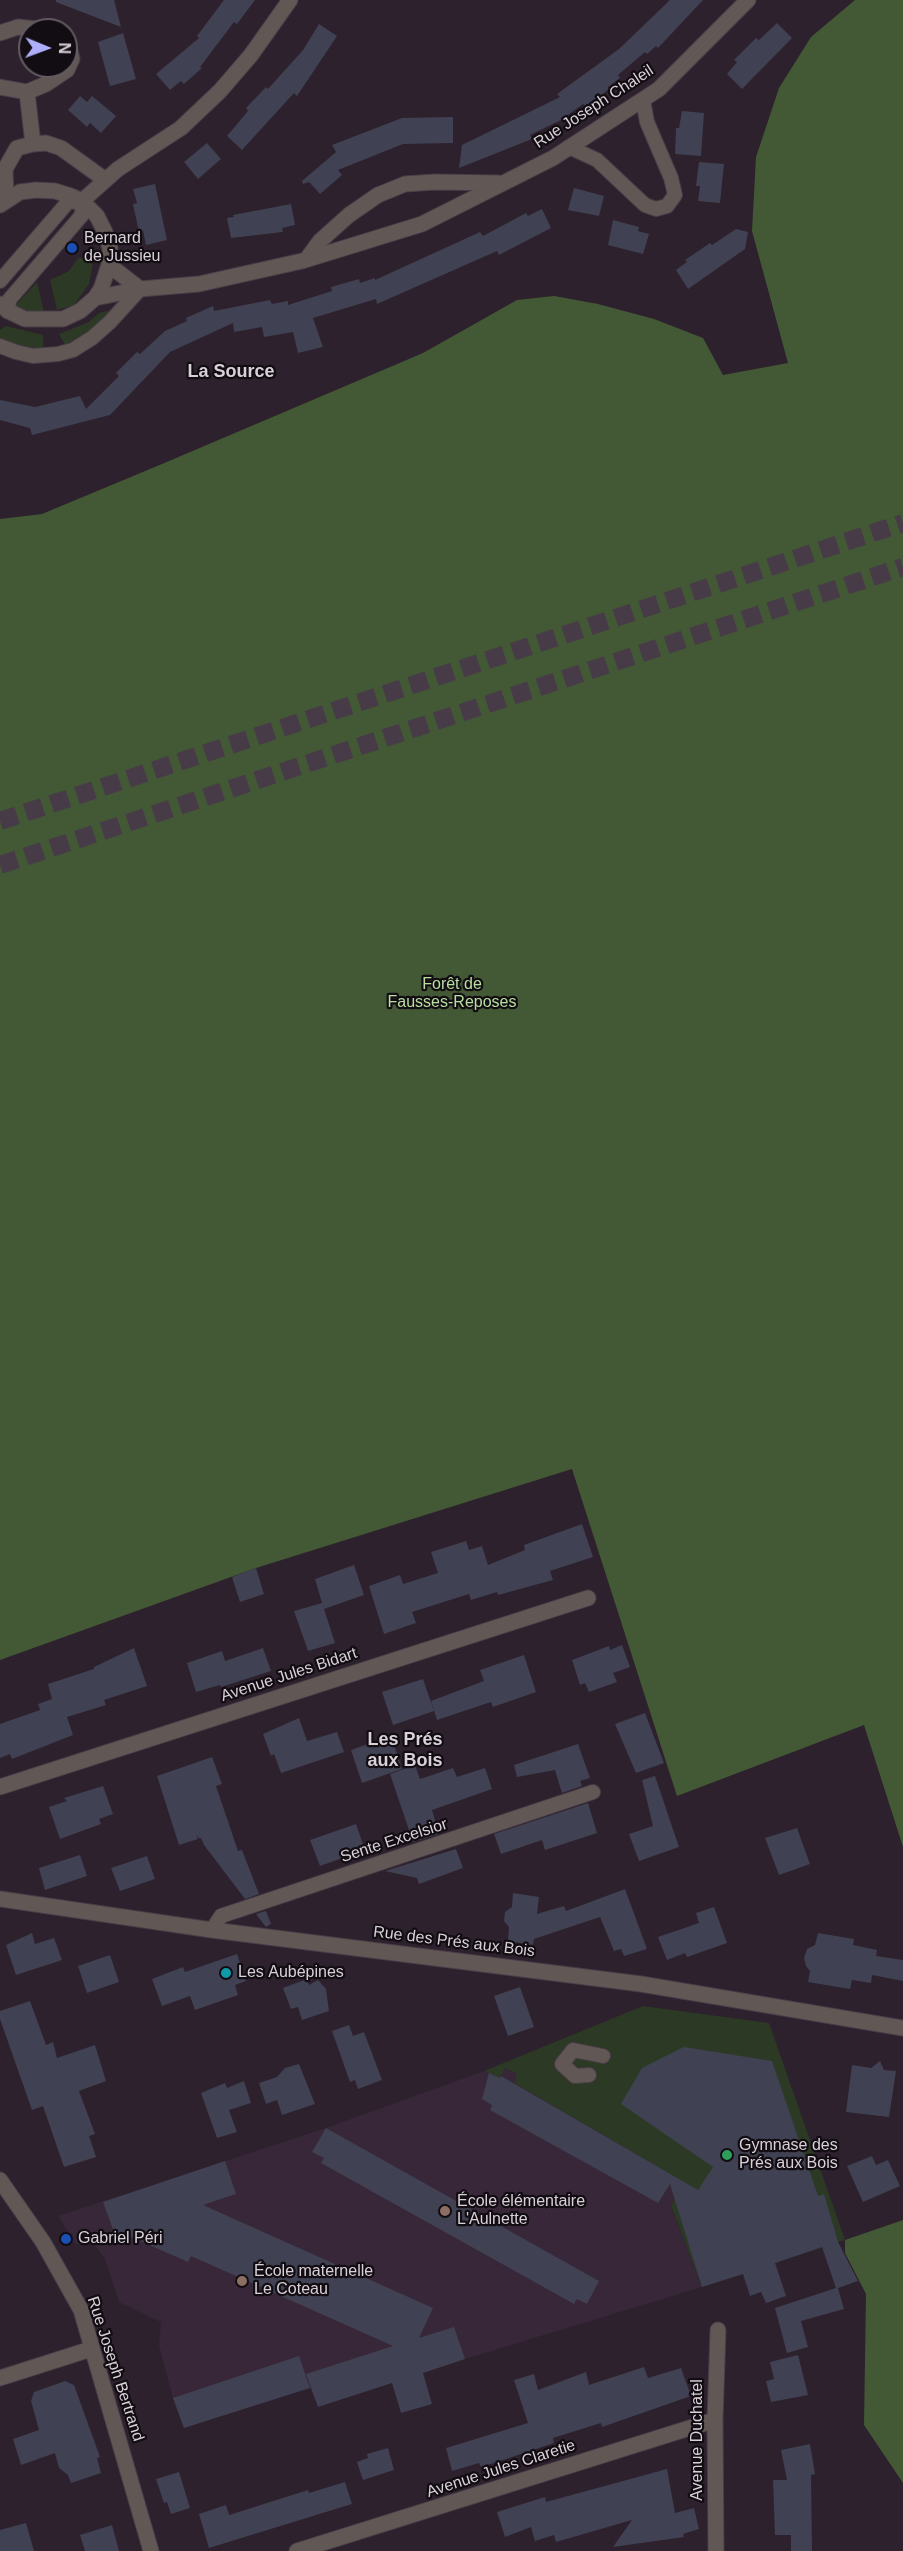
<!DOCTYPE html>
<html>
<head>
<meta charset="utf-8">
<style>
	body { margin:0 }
	#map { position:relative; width:903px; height:2551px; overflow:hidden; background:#2d212d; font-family:Helvetica,sans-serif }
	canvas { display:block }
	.north { position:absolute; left:18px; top:18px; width:60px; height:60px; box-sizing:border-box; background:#120d12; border:2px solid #625b61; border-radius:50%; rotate:91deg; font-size:16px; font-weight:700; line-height:24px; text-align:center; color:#d9d0d8 }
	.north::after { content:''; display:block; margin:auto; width:21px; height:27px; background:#aeaefb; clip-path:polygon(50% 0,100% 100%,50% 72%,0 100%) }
</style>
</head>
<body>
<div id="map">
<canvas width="903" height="2551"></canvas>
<div class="north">N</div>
</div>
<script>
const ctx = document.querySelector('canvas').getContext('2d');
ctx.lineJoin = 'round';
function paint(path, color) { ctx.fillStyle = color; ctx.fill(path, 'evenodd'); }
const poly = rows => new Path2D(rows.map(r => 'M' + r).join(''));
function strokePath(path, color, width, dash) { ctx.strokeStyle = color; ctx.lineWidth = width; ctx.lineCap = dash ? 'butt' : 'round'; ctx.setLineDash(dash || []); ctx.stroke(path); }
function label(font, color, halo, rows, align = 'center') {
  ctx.font = font + ' Helvetica,sans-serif'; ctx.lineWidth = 4.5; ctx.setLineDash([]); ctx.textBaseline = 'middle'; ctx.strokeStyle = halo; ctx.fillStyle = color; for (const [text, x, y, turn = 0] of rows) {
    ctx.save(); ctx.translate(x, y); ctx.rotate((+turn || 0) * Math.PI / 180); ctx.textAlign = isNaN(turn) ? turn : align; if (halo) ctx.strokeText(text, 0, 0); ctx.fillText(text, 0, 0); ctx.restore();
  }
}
const built = poly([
	[505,2068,518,2075,514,2083,685,2182,671,2207,702,2287,465,2359,318,2406,310,2388,184,2428,173,2398,159,2345,161,2322,119,2302,105,2259,91,2240,76,2245,58,2216,326,2128,484,2071,500,2078]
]);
const green = poly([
	[78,258,94,258,89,284,74,305,57,310,50,280,69,271],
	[37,282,44,312,26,313,14,307],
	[112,310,90,334,66,347,59,334,89,322,99,313],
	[6,326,43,335,43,351,14,347,0,339,0,330],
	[643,2006,769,2023,845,2240,702,2287,671,2206,684,2182,514,2083,517,2074,505,2068,500,2078,484,2071]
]);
const forest = poly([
	[855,0,903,0,903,1847,864,1725,677,1796,572,1469,256,1568,0,1660,0,519,42,514,162,464,423,353,517,300,554,296,598,304,654,319,703,338,723,375,788,363,752,231,756,157,779,88,811,37],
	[903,2220,903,2483,864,2425,866,2294,845,2253,845,2240]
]);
const building = poly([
	[56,0,114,0,121,27,56,2],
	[224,0,255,0,237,24,234,22,200,67,202,68,184,84,181,81,170,90,156,74,199,38,197,36],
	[670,0,703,0,658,48,656,46,647,54,645,52,618,75,620,78,608,87,609,89,586,107,583,104,561,120,530,135,532,139,459,168,462,145,560,97,557,94,619,49],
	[777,23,792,38,742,89,727,74,737,62,734,60,756,38,759,40],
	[319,24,337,36,297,96,294,93,242,150,227,136,248,111,246,108,266,87,268,89,303,50],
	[123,33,136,79,110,86,98,42],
	[80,96,87,102,92,96,116,116,101,133,90,123,87,127,68,110],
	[682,111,704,113,701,156,675,154,676,128,679,128],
	[453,117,453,143,403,144,338,170,342,175,320,194,309,182,303,184,302,181,336,152,332,145,402,118],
	[207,143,221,159,198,179,184,162],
	[699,162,724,164,720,203,698,201,700,186,696,186],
	[155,184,167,240,146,245,143,231,139,232,133,204,137,203,133,189],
	[574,188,604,196,599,216,568,210],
	[291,204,295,225,282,228,283,232,231,238,227,218,234,217,233,215],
	[542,209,551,228,499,255,497,251,377,304,376,299,313,318,323,347,298,353,293,332,264,337,262,327,234,332,233,323,170,352,110,415,32,435,30,428,0,420,0,400,35,407,80,396,86,409,119,376,116,373,137,352,140,354,165,331,187,321,186,318,213,306,214,311,270,300,272,304,288,301,288,305,332,291,331,287,359,279,360,283,375,278,375,280,480,232,483,236,526,213,528,216],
	[613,220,639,227,638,231,649,234,643,254,608,245],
	[736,229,748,232,745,249,688,289,676,270,687,262,685,260,710,243,712,245],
	[582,1524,593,1557,550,1571,553,1580,498,1595,497,1592,471,1600,469,1594,412,1612,416,1623,384,1634,369,1586,400,1575,403,1584,438,1573,431,1552,466,1541,469,1550,482,1546,488,1565,525,1550,524,1545],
	[354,1565,364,1595,324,1609,335,1643,308,1651,294,1611,322,1603,315,1579],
	[256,1568,264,1594,240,1602,232,1577],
	[622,1645,630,1667,613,1673,617,1682,589,1692,585,1683,580,1685,572,1660,609,1646,610,1650],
	[134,1648,147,1686,104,1700,106,1705,67,1717,73,1735,12,1759,10,1754,0,1758,0,1724,40,1710,38,1704,52,1699,48,1684,94,1669,94,1667],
	[263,1648,271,1671,221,1687,220,1685,196,1692,187,1663,222,1651,225,1661],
	[524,1655,536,1692,493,1707,491,1702,437,1720,431,1701,484,1681,480,1670],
	[423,1679,434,1711,393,1725,382,1692],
	[645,1713,664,1763,636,1773,615,1724],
	[299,1718,307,1741,337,1732,344,1752,281,1773,274,1754,271,1756,263,1734],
	[391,1736,402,1769,362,1783,351,1750],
	[578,1744,590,1778,580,1781,582,1786,562,1793,555,1770,517,1777,514,1765],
	[212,1757,222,1784,216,1786,238,1851,242,1850,259,1894,245,1899,204,1845,201,1838,199,1838,196,1835,198,1839,179,1845,157,1776],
	[415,1765,420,1779,453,1768,457,1777,485,1768,492,1789,432,1810,439,1834,413,1842,390,1774],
	[655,1776,679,1847,639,1861,629,1834,653,1826,642,1780],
	[103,1786,113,1814,99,1819,101,1824,60,1839,49,1807,67,1801,64,1798],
	[588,1803,597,1833,545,1850,542,1840,501,1854,494,1834],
	[356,1824,364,1847,350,1852,351,1855,320,1866,310,1840],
	[797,1828,810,1864,779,1875,765,1838],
	[456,1849,463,1868,419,1884,417,1878,385,1871],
	[80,1855,87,1876,45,1890,39,1868],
	[147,1856,155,1879,120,1891,111,1868],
	[625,1889,647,1949,624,1956,621,1949,614,1951,600,1917,534,1939,533,1945,508,1941,509,1927,504,1921,505,1912,512,1907,513,1893,539,1897,537,1914,564,1906,566,1911],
	[714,1907,727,1943,687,1957,685,1953,667,1960,658,1937,699,1923,696,1913],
	[266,1911,271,1924,266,1927,256,1914],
	[32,1933,35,1944,54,1938,62,1960,16,1975,6,1945],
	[818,1933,854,1939,853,1945,877,1950,876,1956,903,1960,903,1981,872,1975,871,1983,852,1980,850,1989,808,1982,810,1971,806,1966,804,1958,807,1949,815,1945],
	[237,1954,246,1981,235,1985,238,1995,195,2010,190,1996,162,2006,152,1979,183,1967,185,1972],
	[110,1955,119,1982,87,1993,78,1966],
	[307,1979,309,1985,318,1980,326,1989,329,2011,302,2020,298,2007,291,2009,283,1988],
	[520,1987,534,2027,508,2036,494,1996],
	[30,2001,46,2045,53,2042,57,2058,95,2045,106,2081,79,2091,95,2134,89,2136,96,2157,64,2167,43,2106,32,2110,0,2019,0,2011],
	[349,2025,353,2036,364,2032,382,2080,358,2089,355,2080,350,2082,332,2031],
	[684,2047,772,2061,818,2196,824,2194,838,2242,858,2281,838,2288,844,2309,801,2321,808,2347,787,2353,775,2308,836,2288,822,2247,775,2263,786,2296,766,2303,761,2292,750,2296,743,2274,702,2287,670,2184,658,2203,490,2110,492,2105,482,2099,489,2073,500,2078,501,2076,698,2190,713,2167,621,2104,642,2068],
	[880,2061,884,2070,896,2071,889,2117,846,2112,852,2065,871,2068],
	[299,2064,315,2104,282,2115,277,2100,266,2104,259,2083,277,2077,285,2068],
	[244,2081,251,2103,229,2110,237,2132,217,2138,201,2093,225,2083,227,2088],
	[326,2128,599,2281,587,2304,577,2299,574,2304,321,2163,324,2158,312,2152],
	[872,2156,876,2165,888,2160,900,2186,863,2202,847,2166],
	[225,2161,236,2194,203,2205,433,2308,419,2338,454,2327,465,2359,423,2373,432,2404,401,2413,392,2383,318,2407,306,2374,393,2346,191,2256,188,2262,122,2233,115,2235,103,2202],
	[798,2355,808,2395,771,2402,766,2381,774,2379,770,2362],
	[299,2356,310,2388,184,2428,173,2398],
	[644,2367,648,2378,681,2368,691,2396,602,2427,601,2423,553,2438,554,2443,500,2461,481,2467,479,2463,452,2471,446,2448,528,2423,514,2380,534,2374,538,2390,586,2372,589,2385],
	[65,2381,74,2385,100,2457,97,2458,101,2473,71,2483,68,2475,59,2468,55,2453,21,2465,13,2439,39,2430,31,2401,34,2392],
	[810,2444,815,2474,811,2475,812,2551,791,2551,791,2535,775,2535,773,2480,787,2480,781,2450],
	[388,2448,394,2470,363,2480,357,2462,368,2458,367,2454],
	[667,2469,675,2513,694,2508,699,2529,683,2534,684,2537,613,2547,632,2520,556,2542,554,2535,535,2541,531,2527,505,2537,497,2512,545,2497,546,2502],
	[179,2472,190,2508,171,2514,167,2502,164,2503,156,2479],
	[345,2482,352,2504,209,2548,199,2514,226,2505,229,2515,308,2490,309,2493],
	[26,2523,34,2551,0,2551,0,2530],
	[112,2525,119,2551,85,2551,80,2535]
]);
const highwayTunnel = poly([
	[0,821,903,523],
	[0,865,903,567]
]);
const lane = poly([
	[569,147,597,160,645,205,656,209,667,206,675,195,671,178,647,122,643,100],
	[0,281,68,202,82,201,82,215,9,300,8,311],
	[0,346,16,352,33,356,58,354,73,350,92,338,110,322,140,289],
	[212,1930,221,1916,593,1792],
	[589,2075,575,2076,562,2064,573,2050,603,2056]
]);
const street = poly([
	[0,33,18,27,45,30],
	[0,87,27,92,46,84,67,70,72,59,69,46,66,43],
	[27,92,33,144],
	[6,199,5,169,17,148,33,144,46,143,61,148,104,179],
	[82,201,118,169,181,128,220,91,251,55,290,0],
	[0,205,20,192,36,190,55,191,71,196,82,201,97,216,105,232,110,248,109,265,101,289,95,298,80,311,63,319,25,319,8,311,0,304],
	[307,259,320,241,349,215,378,195,405,184,435,182,498,183],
	[109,265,140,289],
	[95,298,140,289,199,284,302,261,422,224,553,158,659,89,748,0],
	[0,1787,588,1598],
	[0,1899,212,1930,641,1984,903,2028],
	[0,2180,43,2242,81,2310,151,2551],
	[0,2378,91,2349],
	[297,2551,715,2420],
	[716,2551,715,2420,718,2330]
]);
const markers = [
	[72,248,6,"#1a4fb4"],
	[226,1973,6,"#0f9aa8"],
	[727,2155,6,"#2e9e5b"],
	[445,2211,6,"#8d6e63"],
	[66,2239,6,"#1a4fb4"],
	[242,2281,6,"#8d6e63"]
];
const streetNames = [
	["Rue Joseph Chaleil",594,107,-33],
	["Avenue Jules Bidart",289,1675,-18],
	["Sente Excelsior",394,1841,-18],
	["Rue des Prés aux Bois",454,1942,7],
	["Rue Joseph Bertrand",115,2369,72],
	["Avenue Duchatel",698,2440,-90],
	["Avenue Jules Claretie",501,2469,-18]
];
const poiNames = [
	["Bernard",84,239],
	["de Jussieu",84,257],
	["Les Aubépines",238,1973],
	["Gymnase des",739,2146],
	["Prés aux Bois",739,2164],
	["École élémentaire",457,2202],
	["L'Aulnette",457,2220],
	["Gabriel Péri",78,2239],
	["École maternelle",254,2272],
	["Le Coteau",254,2290]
];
const parkNames = [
	["Forêt de",452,985],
	["Fausses-Reposes",452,1003]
];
const neighbourhoodNames = [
	["La Source",231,372],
	["Les Prés",405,1740],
	["aux Bois",405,1761]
];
paint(built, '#382738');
paint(green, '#2c3924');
paint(forest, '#435935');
paint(building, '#404152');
strokePath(highwayTunnel, '#473b47', 18, [18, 9]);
strokePath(lane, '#493d48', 16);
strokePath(street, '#493d48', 17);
strokePath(lane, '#615855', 14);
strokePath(street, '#615855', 15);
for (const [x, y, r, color] of markers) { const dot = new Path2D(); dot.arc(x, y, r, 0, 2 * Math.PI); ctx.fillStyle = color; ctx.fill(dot); strokePath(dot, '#120d12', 2); }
label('16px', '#d9d0d8', '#120d12', streetNames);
label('16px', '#d9d0d8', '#120d12', poiNames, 'left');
label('16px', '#b8dfa1', '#120d12', parkNames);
label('bold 18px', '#d9d0d8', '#120d12', neighbourhoodNames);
</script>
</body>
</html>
